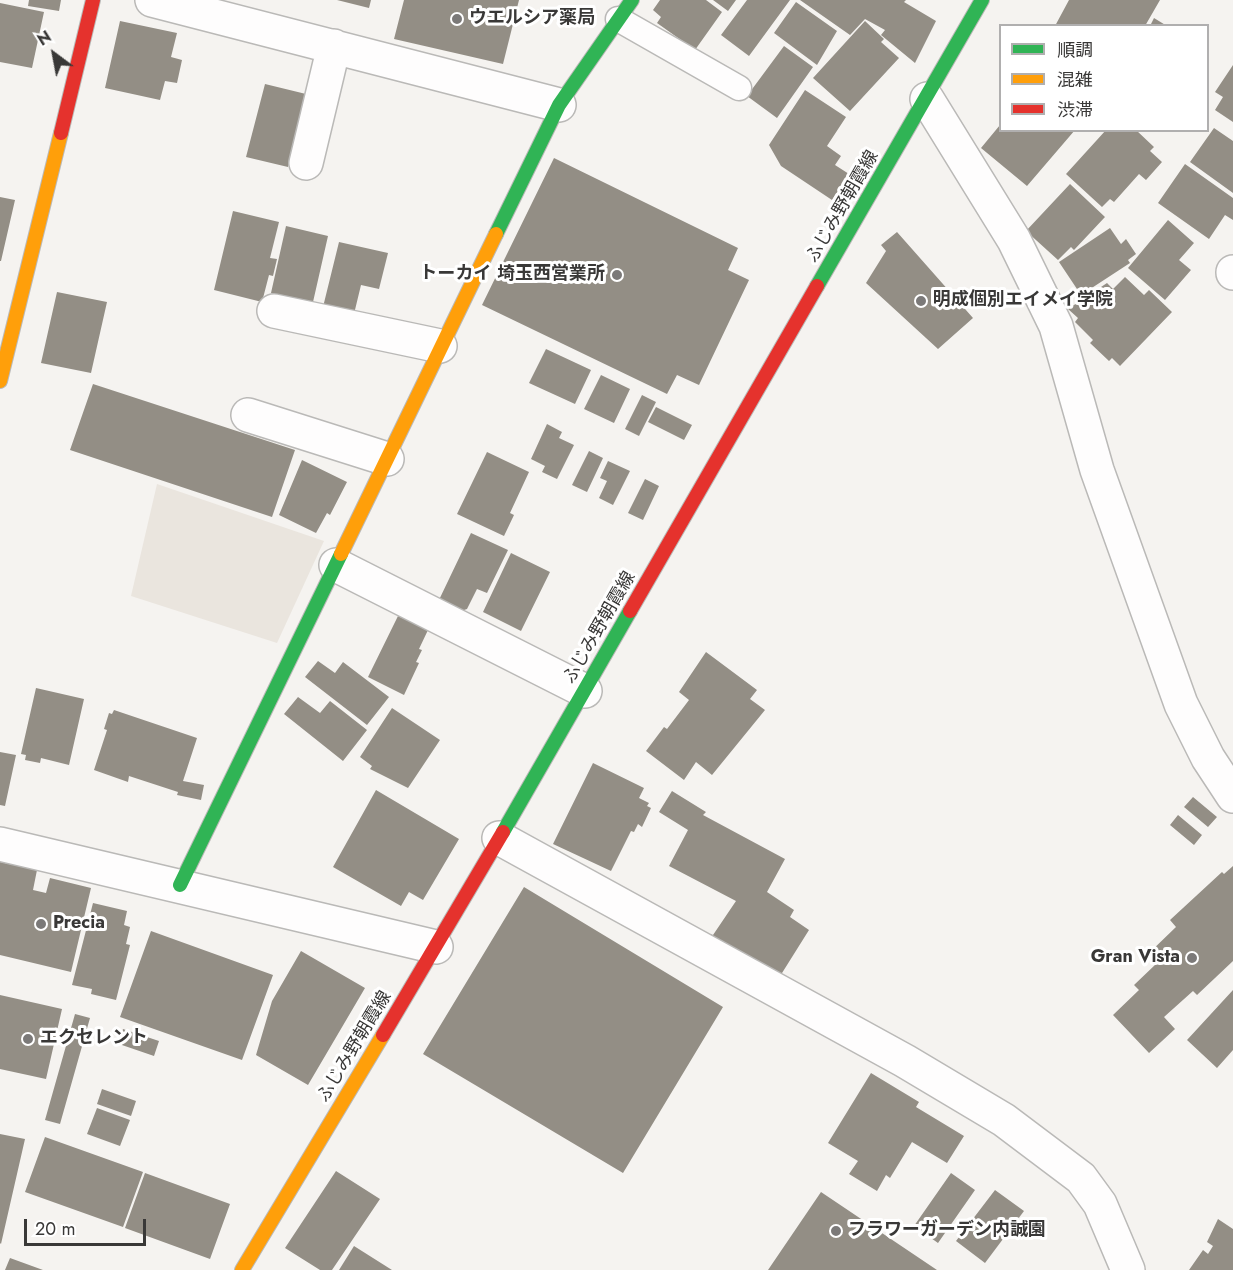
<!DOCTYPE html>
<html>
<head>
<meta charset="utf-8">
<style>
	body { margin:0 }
	#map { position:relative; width:1233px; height:1270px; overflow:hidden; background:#f5f3f0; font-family:Jost,"Noto Sans JP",sans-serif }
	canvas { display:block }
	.legend { position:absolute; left:999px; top:24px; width:210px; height:108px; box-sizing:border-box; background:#fff; border:2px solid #b0afaf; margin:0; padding:8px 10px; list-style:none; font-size:18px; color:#393837 }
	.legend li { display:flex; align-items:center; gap:12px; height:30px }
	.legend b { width:30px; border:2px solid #b0afaf }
	.north { position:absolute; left:24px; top:24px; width:60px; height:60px; -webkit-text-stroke:4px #fff; paint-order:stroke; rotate:328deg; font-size:16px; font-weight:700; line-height:24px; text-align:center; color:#393837 }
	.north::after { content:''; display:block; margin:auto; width:21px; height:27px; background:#393837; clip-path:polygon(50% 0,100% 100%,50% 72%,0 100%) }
	.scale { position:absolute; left:24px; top:1219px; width:122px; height:27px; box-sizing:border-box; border:3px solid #393837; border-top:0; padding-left:8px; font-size:18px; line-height:21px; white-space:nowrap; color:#393837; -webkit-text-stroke:4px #fff; paint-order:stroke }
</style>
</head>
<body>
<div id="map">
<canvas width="1233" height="1270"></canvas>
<ul class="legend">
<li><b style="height:8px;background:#30b455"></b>順調</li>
<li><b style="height:8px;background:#ff9f0a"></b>混雑</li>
<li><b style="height:8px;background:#e5322d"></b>渋滞</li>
</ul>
<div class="north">N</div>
<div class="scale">20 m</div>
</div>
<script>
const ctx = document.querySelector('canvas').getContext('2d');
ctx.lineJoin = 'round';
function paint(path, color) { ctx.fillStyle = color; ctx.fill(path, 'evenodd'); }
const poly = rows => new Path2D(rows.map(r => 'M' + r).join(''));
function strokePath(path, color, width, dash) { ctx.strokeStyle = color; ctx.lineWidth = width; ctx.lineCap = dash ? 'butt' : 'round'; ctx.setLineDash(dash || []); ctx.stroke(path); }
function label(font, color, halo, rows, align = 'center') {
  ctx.font = font + ' Jost,"Noto Sans JP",sans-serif'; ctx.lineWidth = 6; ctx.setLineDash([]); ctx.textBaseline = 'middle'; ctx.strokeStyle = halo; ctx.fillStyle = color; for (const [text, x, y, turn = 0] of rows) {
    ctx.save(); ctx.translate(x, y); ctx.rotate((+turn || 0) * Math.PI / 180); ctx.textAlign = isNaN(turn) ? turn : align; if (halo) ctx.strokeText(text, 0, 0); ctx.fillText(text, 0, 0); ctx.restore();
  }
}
const built = poly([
	[157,484,324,541,277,643,131,596]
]);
const building = poly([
	[29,0,61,0,59,11,28,6],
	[337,0,371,0,369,8],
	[404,0,519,0,503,64,394,39],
	[660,0,706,0,722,12,695,50,657,23,661,17,653,10],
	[713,0,736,0,728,11],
	[747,0,790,0,749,56,721,35],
	[800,0,906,0,904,2,936,21,915,63,881,35,885,30,865,19,850,35],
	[1069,0,1160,0,1145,26,1055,26],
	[796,2,837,31,817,65,774,33],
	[0,3,44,12,32,68,0,62],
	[1154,18,1167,26,1150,26],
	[120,21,177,33,171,57,182,60,177,83,165,81,160,100,105,88],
	[865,21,884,39,881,42,899,58,850,111,813,78],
	[784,46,813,67,777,118,747,96],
	[1233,65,1233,122,1215,110,1223,97,1215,92],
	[265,84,306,94,288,167,246,157],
	[805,90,846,117,827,146,841,156,835,165,849,174,832,200,781,166,769,145],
	[1000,125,1000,130,1075,130,1027,186,981,148],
	[1214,128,1233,141,1233,193,1190,162],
	[1106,130,1136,130,1154,147,1150,151,1162,162,1146,180,1139,174,1114,202,1110,199,1102,207,1066,174],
	[554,158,738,248,728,270,749,280,699,385,677,375,667,394,482,305],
	[1185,164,1233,198,1233,220,1225,215,1209,239,1158,203],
	[1070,184,1105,217,1074,250,1071,247,1058,260,1026,231],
	[0,197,15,200,1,261,0,261],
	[233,211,279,222,270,258,277,259,273,276,269,275,262,302,214,290],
	[1168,220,1194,243,1179,260,1191,270,1165,300,1128,268],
	[286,226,328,236,313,302,271,293],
	[1110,228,1121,244,1126,239,1136,254,1128,260,1130,263,1081,295,1059,262],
	[897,232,973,318,938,349,866,283,886,251,881,245],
	[339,242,388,253,379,289,361,285,354,314,323,307],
	[1125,277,1144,295,1149,290,1172,312,1120,366,1112,358,1109,361,1090,343,1093,340,1075,322,1078,318,1068,309,1107,283,1113,289],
	[57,292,107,302,91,373,41,363],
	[546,349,591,370,575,404,529,383],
	[601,375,630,389,614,423,584,409],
	[93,384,295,450,272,517,70,450],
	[642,395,656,402,639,436,625,429],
	[656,407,692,425,684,440,648,422],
	[547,424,562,432,559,438,574,445,557,479,542,472,545,466,531,459],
	[589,451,603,458,587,492,572,485],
	[487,452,529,472,510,513,514,515,504,536,457,514],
	[302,460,347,482,330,515,327,513,316,533,279,515],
	[608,461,630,471,613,505,599,498,607,481,600,478],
	[645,479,659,486,643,520,628,513],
	[471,533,508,550,487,593,477,589,467,609,458,612,438,602],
	[511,553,550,572,521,631,483,612],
	[398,616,428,630,419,649,422,650,416,662,419,663,404,695,368,677],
	[706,652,757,690,750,699,765,710,712,775,696,762,684,780,646,751,664,727,667,729,689,700,679,692],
	[318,661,335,673,343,662,389,697,367,725,305,677],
	[36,688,84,699,69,765,41,758,40,763,25,760,26,755,21,754],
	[298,697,320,713,330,701,367,730,343,761,284,714],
	[392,708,440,740,408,788,370,769,372,766,360,757],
	[114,710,197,738,183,781,204,785,201,800,177,795,178,792,129,776,128,782,94,770,107,730,104,729,109,713,112,714],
	[0,752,16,755,5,806,0,805],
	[593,763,644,788,639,798,649,803,647,806,651,808,642,827,638,824,634,832,631,831,611,871,553,844],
	[376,790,459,839,423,900,409,892,401,906,333,867],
	[672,791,706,812,703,815,785,859,767,892,794,910,790,917,809,930,777,981,705,940,710,934,713,935,736,901,669,866,688,830,659,812],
	[1193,797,1217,817,1208,827,1184,807],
	[1178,815,1202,835,1194,845,1170,825],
	[0,862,37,870,33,890,46,893,50,878,91,888,71,972,0,955],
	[1233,866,1233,961,1197,995,1193,991,1164,1017,1175,1029,1149,1053,1113,1015,1139,990,1134,985,1156,964,1147,955,1176,927,1170,920,1222,872,1224,874],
	[524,887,723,1007,623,1173,423,1054],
	[93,903,127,911,124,925,130,927,126,944,130,945,116,1000,91,994,92,989,72,985],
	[151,931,273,975,242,1060,120,1017],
	[301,951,365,988,308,1085,256,1055,272,1001],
	[1233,990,1233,1050,1217,1068,1187,1040],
	[0,995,62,1009,46,1079,0,1069],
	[75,1014,90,1018,60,1124,45,1120],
	[123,1029,159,1041,154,1056,119,1044],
	[871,1073,919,1102,916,1107,964,1136,947,1163,912,1142,890,1178,886,1175,877,1191,849,1174,858,1161,828,1143],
	[102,1089,136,1101,131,1116,97,1104],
	[97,1108,130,1120,120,1146,87,1134],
	[0,1134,25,1139,1,1244,0,1243],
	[45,1137,143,1172,123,1227,25,1192],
	[336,1171,380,1199,332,1270,320,1270,285,1248],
	[145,1173,230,1204,210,1259,125,1228],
	[951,1173,975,1190,938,1243,914,1226],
	[995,1190,1024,1211,985,1263,956,1241],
	[821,1192,937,1270,768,1270],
	[1218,1219,1233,1229,1233,1270,1189,1270,1203,1250,1208,1254,1213,1246,1207,1242],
	[354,1246,392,1270,339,1270],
	[10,1258,43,1270,5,1270]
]);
const lane = poly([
	[618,19,739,88]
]);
const street = poly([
	[152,0,559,105],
	[927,99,1014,240,1056,326,1097,470,1181,704,1208,758,1233,796],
	[306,163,334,46],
	[1233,273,1233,272],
	[274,311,440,346],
	[248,415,387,459],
	[336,565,585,691],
	[499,838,905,1061,1004,1120,1081,1178,1100,1204,1128,1270],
	[0,844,436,947]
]);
const fast = poly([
	[496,234,559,105,632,0],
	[817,286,982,0],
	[503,832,630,611],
	[180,885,341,554]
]);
const slow = poly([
	[0,381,61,133],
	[341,554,496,234],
	[242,1270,383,1035]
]);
const jam = poly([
	[61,133,93,0],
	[630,611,817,286],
	[383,1035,503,832]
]);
const markers = [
	[457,19,6,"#7b7978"],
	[617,275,6,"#7b7978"],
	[921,301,6,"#7b7978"],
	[41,924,6,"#7b7978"],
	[1192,958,6,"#7b7978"],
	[28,1039,6,"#7b7978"],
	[836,1231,6,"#7b7978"]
];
const poiNames = [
	["ウエルシア薬局",469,19],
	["トーカイ 埼玉西営業所",605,275,"right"],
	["明成個別エイメイ学院",933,301],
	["Precia",53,924],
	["Gran Vista",1180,958,"right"],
	["エクセレント",40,1039],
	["フラワーガーデン内誠園",848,1231]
];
const streetNames = [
	["ふじみ野朝霞線",843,207,-60],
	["ふじみ野朝霞線",600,628,-60],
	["ふじみ野朝霞線",355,1047,-59]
];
paint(built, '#eae5de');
paint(building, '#938e85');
strokePath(lane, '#bab9b7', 27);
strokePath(street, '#bab9b7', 36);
strokePath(fast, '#bab9b7', 16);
strokePath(slow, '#bab9b7', 16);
strokePath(jam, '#bab9b7', 16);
strokePath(lane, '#fefdfd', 24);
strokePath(street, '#fefdfd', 33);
strokePath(fast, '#30b455', 14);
strokePath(slow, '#ff9f0a', 14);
strokePath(jam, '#e5322d', 14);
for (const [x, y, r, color] of markers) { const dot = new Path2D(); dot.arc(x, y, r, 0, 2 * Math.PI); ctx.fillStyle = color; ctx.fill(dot); strokePath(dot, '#fff', 2); }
label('bold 18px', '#393837', '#fff', poiNames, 'left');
label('18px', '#393837', '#fff', streetNames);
</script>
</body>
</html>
